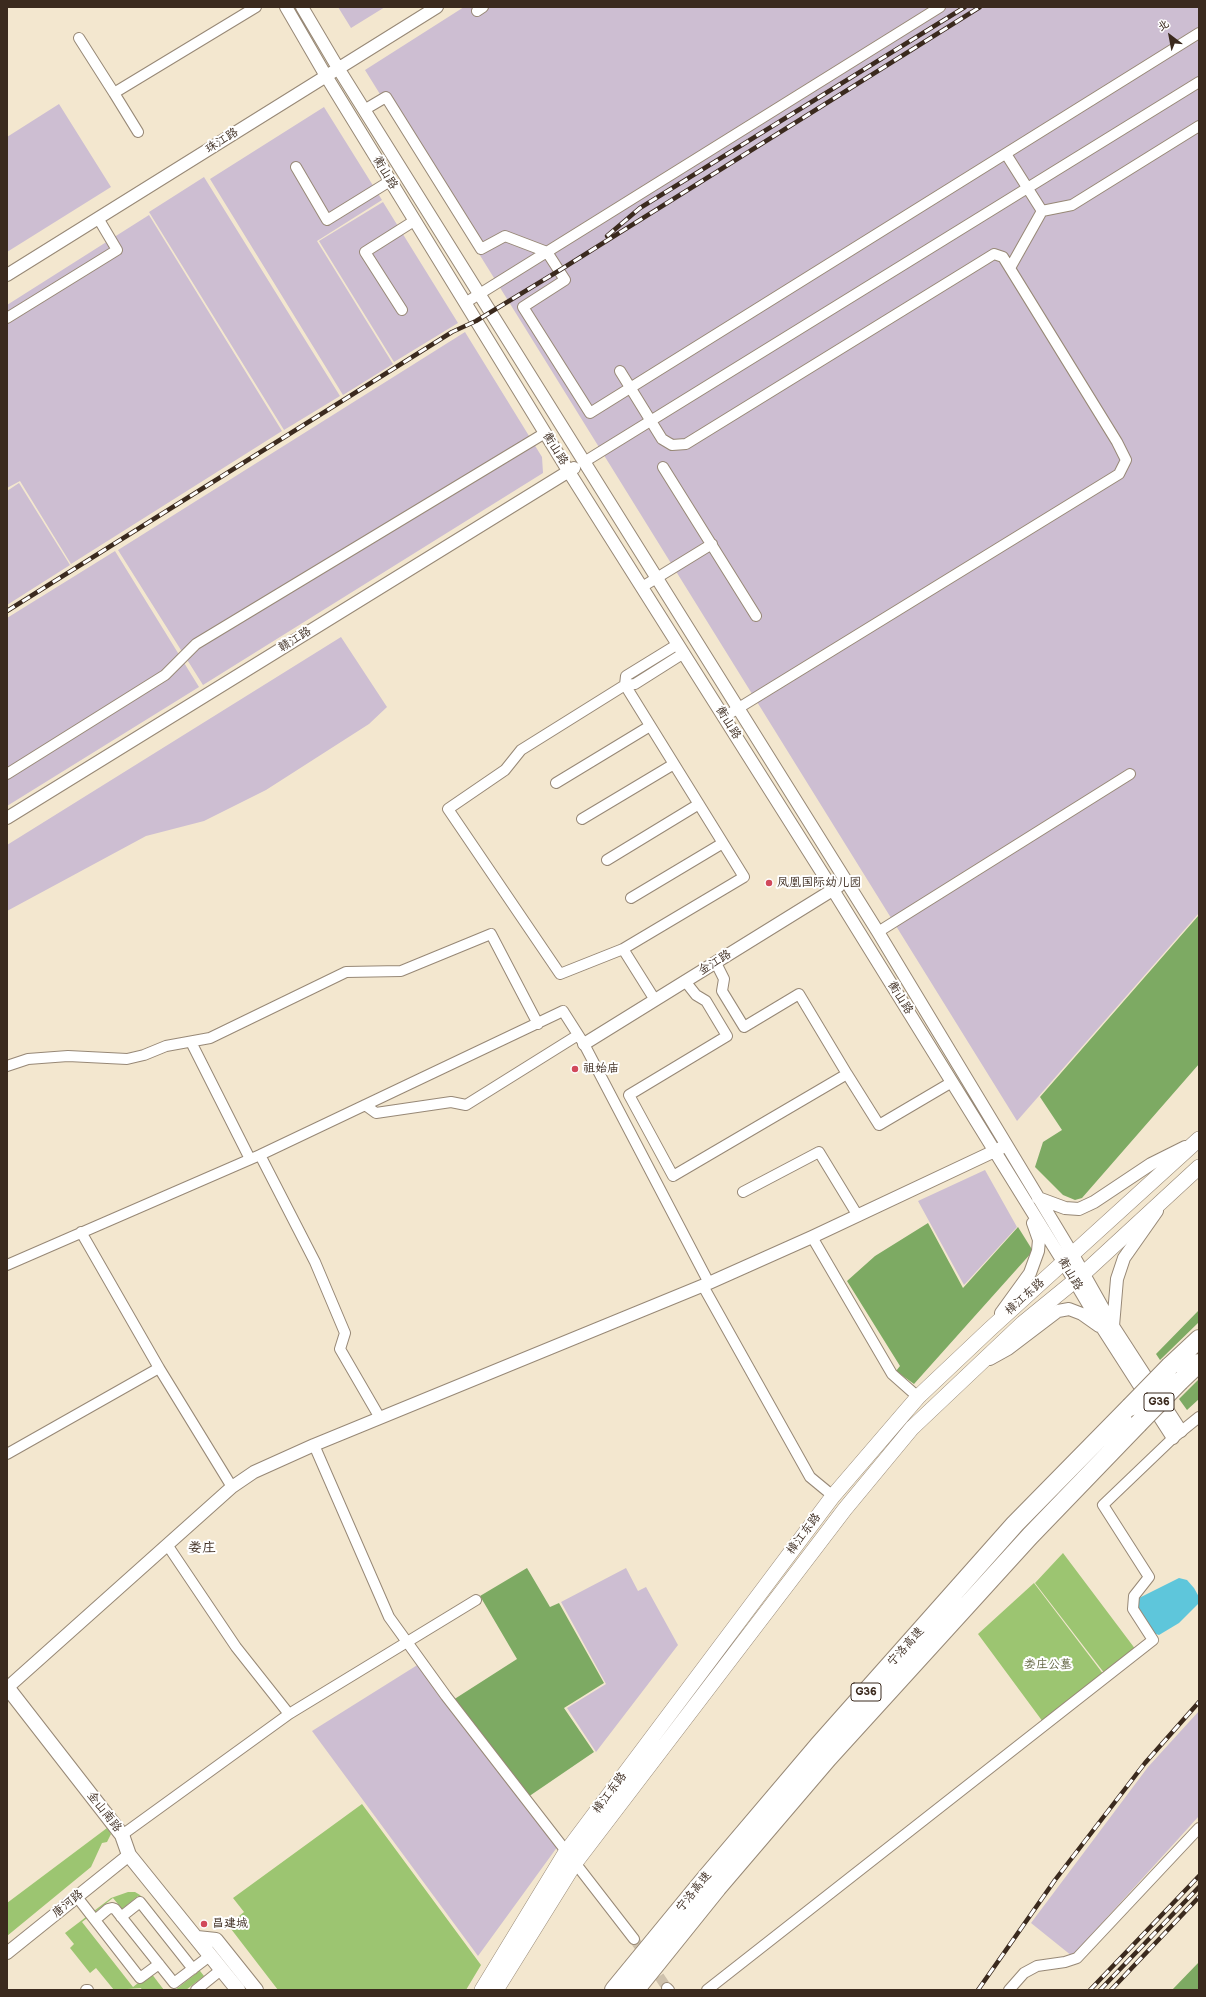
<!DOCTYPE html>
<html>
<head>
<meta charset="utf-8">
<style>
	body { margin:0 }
	#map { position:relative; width:1206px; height:1997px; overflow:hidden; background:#f3e7cf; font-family:"Balsamiq Sans","LXGW WenKai TC",sans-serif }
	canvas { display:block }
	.frame { position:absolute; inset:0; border:8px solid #3b2a1e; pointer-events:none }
	.north { position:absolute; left:1150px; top:16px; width:40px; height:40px; -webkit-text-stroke:3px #fff; paint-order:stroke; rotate:328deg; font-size:11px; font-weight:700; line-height:16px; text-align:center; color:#3b2a1e }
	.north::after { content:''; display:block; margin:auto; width:14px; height:18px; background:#3b2a1e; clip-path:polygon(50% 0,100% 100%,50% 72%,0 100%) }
</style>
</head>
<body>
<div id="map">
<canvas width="1206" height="1997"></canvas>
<div class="frame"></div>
<div class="north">北</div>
</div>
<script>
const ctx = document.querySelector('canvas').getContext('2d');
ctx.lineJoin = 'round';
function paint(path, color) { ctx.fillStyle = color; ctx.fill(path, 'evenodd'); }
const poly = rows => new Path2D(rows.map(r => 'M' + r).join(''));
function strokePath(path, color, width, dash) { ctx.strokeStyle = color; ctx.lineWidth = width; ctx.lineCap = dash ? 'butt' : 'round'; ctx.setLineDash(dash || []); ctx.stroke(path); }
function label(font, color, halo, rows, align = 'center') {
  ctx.font = font + ' "Balsamiq Sans","LXGW WenKai TC",sans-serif'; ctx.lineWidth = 4; ctx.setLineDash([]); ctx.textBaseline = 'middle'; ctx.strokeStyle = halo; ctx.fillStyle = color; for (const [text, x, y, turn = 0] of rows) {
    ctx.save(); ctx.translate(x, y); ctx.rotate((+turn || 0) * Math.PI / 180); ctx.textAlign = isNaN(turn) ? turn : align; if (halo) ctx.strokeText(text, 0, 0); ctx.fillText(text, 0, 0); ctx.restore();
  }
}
const industrial = poly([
	[338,7,385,7,351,28],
	[464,7,1199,7,1199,913,1017,1121,365,70],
	[59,104,111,187,7,252,7,137],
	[324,107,382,200,317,241,393,364,343,395,210,179],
	[204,177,340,396,284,430,149,212],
	[383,202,458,323,394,362,319,241],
	[149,215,282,431,71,564,20,481,7,488,7,305],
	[465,332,542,457,543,473,203,685,118,550],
	[19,483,70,565,7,605,7,491],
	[115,551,199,687,7,806,7,618],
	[341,637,387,707,369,724,266,790,204,821,146,836,7,911,7,845],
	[985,1170,1017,1227,964,1285,918,1201],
	[626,1568,638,1591,646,1587,678,1645,596,1752,567,1708,606,1684,561,1602],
	[419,1664,558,1846,478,1956,312,1731],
	[1199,1711,1199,1816,1072,1956,1031,1923,1148,1767]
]);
const green = poly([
	[1063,1553,1136,1650,1105,1674,1035,1583],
	[1034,1583,1104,1675,1043,1722,978,1634],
	[362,1804,481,1965,466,1990,278,1990,228,1925,244,1912,233,1898],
	[107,1828,111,1834,107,1842,102,1843,91,1867,7,1936,7,1903],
	[128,1892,135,1892,140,1895,204,1976,186,1990,175,1990,198,1972,138,1896,122,1909,113,1898,82,1922,133,1987,151,1973,164,1990,142,1990,141,1988,114,1990,96,1968,90,1973,70,1948,74,1944,65,1933,111,1898]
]);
const forest = poly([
	[1199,915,1199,1064,1082,1198,1075,1200,1063,1195,1035,1167,1043,1142,1062,1130,1040,1097],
	[928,1223,963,1288,1018,1227,1033,1251,914,1384,896,1371,900,1366,847,1281,875,1256],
	[1199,1310,1199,1322,1160,1360,1156,1354],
	[1199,1379,1199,1399,1187,1410,1179,1399],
	[527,1568,550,1607,559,1603,604,1683,564,1708,594,1752,528,1797,453,1700,517,1659,480,1596],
	[1199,1962,1199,1990,1172,1990]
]);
const water = poly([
	[1179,1578,1187,1580,1194,1588,1199,1597,1198,1604,1179,1623,1159,1635,1153,1633,1137,1607,1137,1601,1139,1598]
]);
const minorTunnel = poly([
	[634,1939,667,1988]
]);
const minor = poly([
	[477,11,483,7],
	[79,38,114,93,256,7],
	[114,93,138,132],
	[364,110,386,97,481,249,505,236,547,252,565,280,523,307,590,413,1199,33],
	[1006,154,1042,211,1010,268],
	[296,167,327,220,390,181],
	[1042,211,1072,205,1199,126],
	[465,303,940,7],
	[402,310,365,252,414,221],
	[7,318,117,250,98,218],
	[620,371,662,439,672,445,686,444,994,254,1003,257,1117,442,1126,460,1119,474,724,717],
	[584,462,1199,82],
	[663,467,756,616],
	[642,587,712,544],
	[678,644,626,676,625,685,635,684,684,653],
	[7,774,165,675,196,644,545,433],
	[556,783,650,726],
	[582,819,674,764],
	[607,860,699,804],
	[631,898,723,843],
	[878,932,1130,774],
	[623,949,560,974,448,809,505,770,521,750,625,685,744,877,623,949,655,1000],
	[685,981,696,995,706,1001,727,1036,629,1095,673,1176,847,1074,799,994,744,1027,722,991,724,979,716,963],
	[191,1042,250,1159],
	[7,1066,28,1059,68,1056,127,1059,144,1055,166,1046,210,1038,346,972,401,971,491,934,538,1024],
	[847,1074,879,1125,952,1082],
	[365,1105,376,1113,451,1102,466,1105,578,1035],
	[260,1155,315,1262,345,1333,340,1349,380,1418],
	[743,1192,819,1152,858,1216],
	[81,1232,159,1368,232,1487],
	[812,1237,892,1374,918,1397],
	[7,1265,260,1155,563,1011,584,1044,709,1283],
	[703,1286,810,1477,833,1496],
	[314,1445,389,1617,446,1696,634,1939],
	[7,1454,159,1368],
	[168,1546,236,1647,289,1714],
	[122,1835,289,1714,476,1600],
	[77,1897,140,1978,159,1964],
	[121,1917,140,1902,193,1969],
	[95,1920,108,1909,112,1908,115,1909,174,1983,211,1955],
	[667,1988,669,1990],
	[86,1990,88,1990],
	[196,1990,222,1969],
	[707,1990,1153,1640,1133,1609,1134,1596,1149,1577,1103,1505,1173,1438,1199,1417],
	[1009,1990,1024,1973,1037,1966,1065,1962,1077,1958,1199,1828]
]);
const tertiary = poly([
	[286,7,326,76,569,472,833,890,1064,1263,1103,1329,1173,1438],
	[302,7,338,68,878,932,1073,1255,1113,1326,1181,1431],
	[7,275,437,7],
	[7,818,574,468],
	[584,1044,839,886],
	[1038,1198,1065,1208,1079,1209,1094,1202,1151,1164,1185,1147],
	[1001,1313,1030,1273,1038,1251,1039,1240,1033,1223],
	[1113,1326,1117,1279,1124,1258,1157,1211],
	[990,1359,1008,1349,1058,1311,1069,1309,1082,1314,1099,1326],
	[7,1688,232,1487,254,1472,314,1445,709,1283,812,1237,1001,1148],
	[7,1953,129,1855]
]);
const secondary = poly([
	[7,1687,122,1835,129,1855,238,1990],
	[197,1938,216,1940,256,1990]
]);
const primary = poly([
	[482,1990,566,1852,833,1496,918,1397,990,1329,1199,1139],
	[496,1990,575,1863,845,1509,912,1428,1023,1323,1083,1274,1199,1167]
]);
const motorway = poly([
	[1170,1366,1199,1339],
	[1180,1381,1199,1363],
	[614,1990,706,1878,818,1746,1015,1524,1130,1407],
	[635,1990,717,1888,828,1758,1030,1536,1138,1424]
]);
const rail = poly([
	[607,236,640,208,965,7],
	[7,611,452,332,476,321,560,270,980,7],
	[978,1990,1055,1880,1145,1763,1199,1702],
	[1090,1990,1199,1876],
	[1100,1990,1199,1887],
	[1111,1990,1199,1897]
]);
const motorwayBridge = poly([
	[1130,1407,1170,1366],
	[1138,1424,1180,1381]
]);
const markers = [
	[769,883,4,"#d1495b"],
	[575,1069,4,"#d1495b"],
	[204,1924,4,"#d1495b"]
];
const shields = [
	[1159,1402,30],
	[866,1692,30]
];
const shieldNames = [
	["G36",1159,1402],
	["G36",866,1692]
];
const streetNames = [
	["珠江路",222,141,-32],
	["衡山路",385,173,59],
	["衡山路",555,449,58],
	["赣江路",295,640,-32],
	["衡山路",728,723,58],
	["金江路",715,963,-32],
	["衡山路",900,998,58],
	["衡山路",1070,1274,59],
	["樟江东路",1025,1297,-42],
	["樟江东路",804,1534,-53],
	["宁洛高速",906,1647,-48],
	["樟江东路",610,1793,-53],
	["金山南路",104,1812,52],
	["宁洛高速",694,1892,-51],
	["唐河路",68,1904,-39]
];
const poiNames = [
	["凤凰国际幼儿园",777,883],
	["祖始庙",583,1069],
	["昌建城",212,1924]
];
const parkNames = [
	["娄庄公墓",1048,1665]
];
const quarterNames = [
	["娄庄",202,1548]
];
paint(industrial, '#cdbed2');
paint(green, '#9cc571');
paint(forest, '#7daa63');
paint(water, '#5ec6db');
strokePath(minorTunnel, '#cec1ac', 10, [10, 5]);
strokePath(minor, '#978876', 12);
strokePath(tertiary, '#978876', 14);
strokePath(secondary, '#978876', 16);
strokePath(primary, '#978876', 16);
strokePath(motorway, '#978876', 20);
strokePath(minor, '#fff', 10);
strokePath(tertiary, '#fff', 12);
strokePath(secondary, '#fff', 14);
strokePath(primary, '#fff', 15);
strokePath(motorway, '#fff', 18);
strokePath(rail, '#3b2a1e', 4.5);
strokePath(rail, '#fff', 3, [9]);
strokePath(motorwayBridge, '#978876', 20, []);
strokePath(motorwayBridge, '#fff', 18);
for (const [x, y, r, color] of markers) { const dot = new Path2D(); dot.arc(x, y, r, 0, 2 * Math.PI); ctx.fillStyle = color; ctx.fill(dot); strokePath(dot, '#fff', 1.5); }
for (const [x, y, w] of shields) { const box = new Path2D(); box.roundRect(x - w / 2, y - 9, w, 18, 3); ctx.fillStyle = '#fff'; ctx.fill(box); strokePath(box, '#3b2a1e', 1); }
label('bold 11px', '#3b2a1e', null, shieldNames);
label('12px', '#3b2a1e', '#fff', streetNames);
label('12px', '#3b2a1e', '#fff', poiNames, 'left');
label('12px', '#5d603b', '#fff', parkNames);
label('14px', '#3b2a1e', '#fff', quarterNames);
</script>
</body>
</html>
